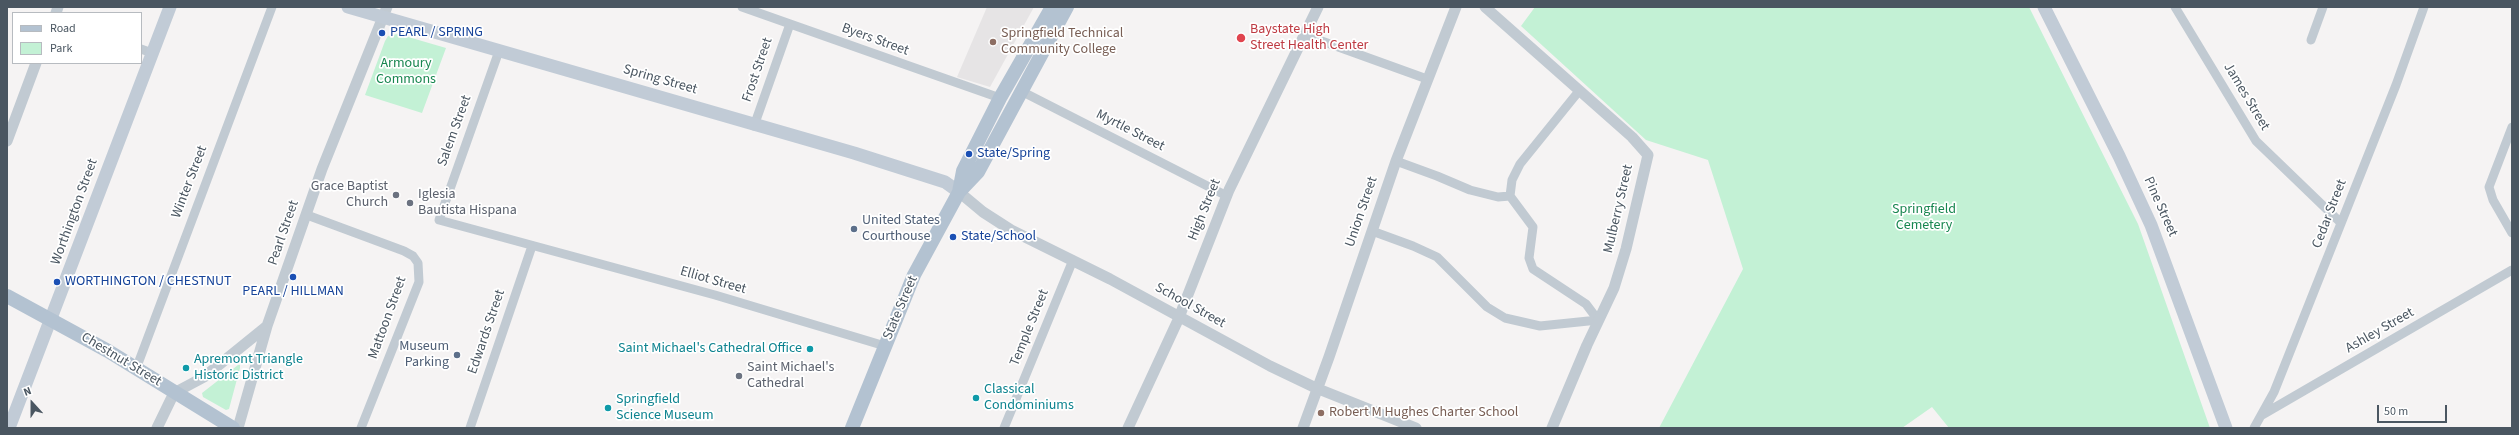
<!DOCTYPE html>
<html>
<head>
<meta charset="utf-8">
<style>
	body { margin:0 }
	#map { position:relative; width:2519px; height:435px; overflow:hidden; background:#f5f3f3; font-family:"Source Sans 3",sans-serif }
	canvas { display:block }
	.frame { position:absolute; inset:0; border:8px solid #4a5661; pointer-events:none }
	.legend { position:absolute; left:12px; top:12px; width:130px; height:52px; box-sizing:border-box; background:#fff; border:1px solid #b7bbc0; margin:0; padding:5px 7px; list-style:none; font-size:12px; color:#4a5661 }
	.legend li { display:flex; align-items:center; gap:8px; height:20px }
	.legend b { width:20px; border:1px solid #b7bbc0 }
	.north { position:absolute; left:12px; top:383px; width:40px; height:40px; -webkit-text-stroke:3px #fff; paint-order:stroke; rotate:339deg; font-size:11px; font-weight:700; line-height:16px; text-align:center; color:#4a5661 }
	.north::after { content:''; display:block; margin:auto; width:14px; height:18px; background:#4a5661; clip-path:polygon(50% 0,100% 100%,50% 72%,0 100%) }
	.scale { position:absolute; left:2377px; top:405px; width:70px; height:18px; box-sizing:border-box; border:2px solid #4a5661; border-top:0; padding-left:5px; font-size:12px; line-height:14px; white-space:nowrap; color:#4a5661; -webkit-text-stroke:3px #fff; paint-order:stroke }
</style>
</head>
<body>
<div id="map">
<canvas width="2519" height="435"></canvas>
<div class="frame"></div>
<ul class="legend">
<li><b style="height:5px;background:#b3c2d1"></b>Road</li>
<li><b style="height:11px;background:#c3f1d5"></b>Park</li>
</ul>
<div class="north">N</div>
<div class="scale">50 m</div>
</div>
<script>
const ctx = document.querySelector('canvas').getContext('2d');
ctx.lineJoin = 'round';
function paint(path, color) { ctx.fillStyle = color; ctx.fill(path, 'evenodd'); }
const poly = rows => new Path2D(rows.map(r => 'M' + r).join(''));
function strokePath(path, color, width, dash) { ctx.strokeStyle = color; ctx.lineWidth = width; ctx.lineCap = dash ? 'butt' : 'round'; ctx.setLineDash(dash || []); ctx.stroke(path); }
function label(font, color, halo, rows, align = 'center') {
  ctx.font = font + ' "Source Sans 3",sans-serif'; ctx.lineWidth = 3.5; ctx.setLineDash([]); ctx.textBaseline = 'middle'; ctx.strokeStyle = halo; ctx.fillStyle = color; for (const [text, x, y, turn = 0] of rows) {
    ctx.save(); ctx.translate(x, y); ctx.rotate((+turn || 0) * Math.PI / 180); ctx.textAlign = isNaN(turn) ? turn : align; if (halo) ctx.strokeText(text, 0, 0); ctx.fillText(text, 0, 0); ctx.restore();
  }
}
const education = poly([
	[987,7,1034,7,990,87,957,77]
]);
const green = poly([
	[1535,7,2029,7,2138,224,2210,428,1949,428,1932,407,1902,428,1659,428,1743,269,1708,160,1646,140,1521,26],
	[398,34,446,48,422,113,365,95,385,41,388,36],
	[238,365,240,365,240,368,229,409,226,410,203,397,202,393]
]);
const minor = poly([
	[742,7,1000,98],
	[2175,7,2256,141,2341,223],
	[1305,35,1427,79],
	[2311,40,2323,7],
	[141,49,152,53],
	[499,51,439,220,715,295,885,346],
	[1021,91,1227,196],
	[1579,91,1520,164,1512,180,1510,196,1533,227,1529,258,1533,269,1586,304,1598,320],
	[754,126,790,24],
	[2512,127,2489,187,2493,200,2512,233],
	[1396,161,1437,176,1470,190,1498,197,1510,196],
	[307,215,404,251,413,256,418,263,419,282,361,428],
	[1372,231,1413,246,1437,257,1487,307,1505,318,1540,326,1598,320],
	[136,369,272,7],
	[2262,415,2512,270],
	[470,428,532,246],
	[1004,428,1073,260],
	[2254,428,2274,392,2396,85,2424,7]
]);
const tertiary = poly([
	[1485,7,1632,137,1648,155,1626,249,1614,288,1587,345,1552,428],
	[56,13,58,7],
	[7,141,36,63],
	[959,192,983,212,1011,230,1110,279,1270,366,1316,388,1416,428],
	[157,428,174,393,204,377,267,326],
	[238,428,267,326,322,169,387,7],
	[1128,428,1178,320,1229,190,1318,7],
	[1303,428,1329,357,1396,161,1456,7]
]);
const secondary = poly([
	[348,7,854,153,945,182,959,192],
	[2044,7,2119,156,2151,225,2226,428],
	[9,428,170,7]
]);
const primary = poly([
	[959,192,963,171,1000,98,1052,7],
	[7,296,108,351,233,428],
	[852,428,914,275,959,192,978,172,1067,7]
]);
const markers = [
	[382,33,4,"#1a4fb4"],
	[1241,38,5,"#e0444e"],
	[993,42,4,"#8d6e63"],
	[969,154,4,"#1a4fb4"],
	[396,195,4,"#6b7280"],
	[410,203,4,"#6b7280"],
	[854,229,4,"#5c6f8a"],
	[953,237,4,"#1a4fb4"],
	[293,277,4,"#1a4fb4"],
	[57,282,4,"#1a4fb4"],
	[810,349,4,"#0f9aa8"],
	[457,355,4,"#5c6f8a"],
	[186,368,4,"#0f9aa8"],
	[739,376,4,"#6b7280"],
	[976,398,4,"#0f9aa8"],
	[608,408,4,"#0f9aa8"],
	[1321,413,4,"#8d6e63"]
];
const healthNames = [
	["Baystate High",1250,30],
	["Street Health Center",1250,46]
];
const transitNames = [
	["PEARL / SPRING",390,33],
	["State/Spring",977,154],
	["State/School",961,237],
	["WORTHINGTON / CHESTNUT",65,282],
	["PEARL / HILLMAN",293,292,"center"]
];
const educationNames = [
	["Springfield Technical",1001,34],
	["Community College",1001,50],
	["Robert M Hughes Charter School",1329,413]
];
const streetNames = [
	["Byers Street",875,40,20],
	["Frost Street",758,70,-71],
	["Spring Street",660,80,16],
	["James Street",2246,97,59],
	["Salem Street",455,131,-70],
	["Myrtle Street",1130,131,27],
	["Winter Street",190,182,-69],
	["Pine Street",2160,207,66],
	["Mulberry Street",1619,209,-77],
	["High Street",1205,210,-68],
	["Worthington Street",75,212,-70],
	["Union Street",1362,212,-71],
	["Cedar Street",2330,214,-69],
	["Pearl Street",284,233,-71],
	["Elliot Street",713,281,16],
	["School Street",1190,306,29],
	["State Street",901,308,-67],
	["Mattoon Street",388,318,-70],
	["Temple Street",1030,328,-68],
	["Ashley Street",2380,331,-30],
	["Edwards Street",487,332,-71],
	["Chestnut Street",121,360,31]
];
const parkNames = [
	["Armoury",406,64],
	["Commons",406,80],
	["Springfield",1924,210],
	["Cemetery",1924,226]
];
const worshipNames = [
	["Grace Baptist",388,187,"right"],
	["Church",388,203,"right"],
	["Iglesia",418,195],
	["Bautista Hispana",418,211],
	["Saint Michael's",747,368],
	["Cathedral",747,384]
];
const serviceNames = [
	["United States",862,221],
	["Courthouse",862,237],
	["Museum",449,347,"right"],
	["Parking",449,363,"right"]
];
const cultureNames = [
	["Saint Michael's Cathedral Office",802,349,"right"],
	["Apremont Triangle",194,360],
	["Historic District",194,376],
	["Classical",984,390],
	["Condominiums",984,406],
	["Springfield",616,400],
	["Science Museum",616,416]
];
paint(education, '#e6e4e5');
paint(green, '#c3f1d5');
strokePath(minor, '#c1cad2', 9);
strokePath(tertiary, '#c1cad2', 11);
strokePath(secondary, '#c1cbd6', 13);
strokePath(primary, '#b3c2d1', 14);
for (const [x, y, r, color] of markers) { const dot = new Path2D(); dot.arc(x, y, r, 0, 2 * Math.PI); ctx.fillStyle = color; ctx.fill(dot); strokePath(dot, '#fff', 1.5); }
label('14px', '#be3a42', '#fff', healthNames, 'left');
label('14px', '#164399', '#fff', transitNames, 'left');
label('14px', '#785e54', '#fff', educationNames, 'left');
label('14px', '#4a5661', '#fff', streetNames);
label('14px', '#17864f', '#fff', parkNames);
label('14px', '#5b616d', '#fff', worshipNames, 'left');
label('14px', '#4e5e75', '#fff', serviceNames, 'left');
label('14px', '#0d838f', '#fff', cultureNames, 'left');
</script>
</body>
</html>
